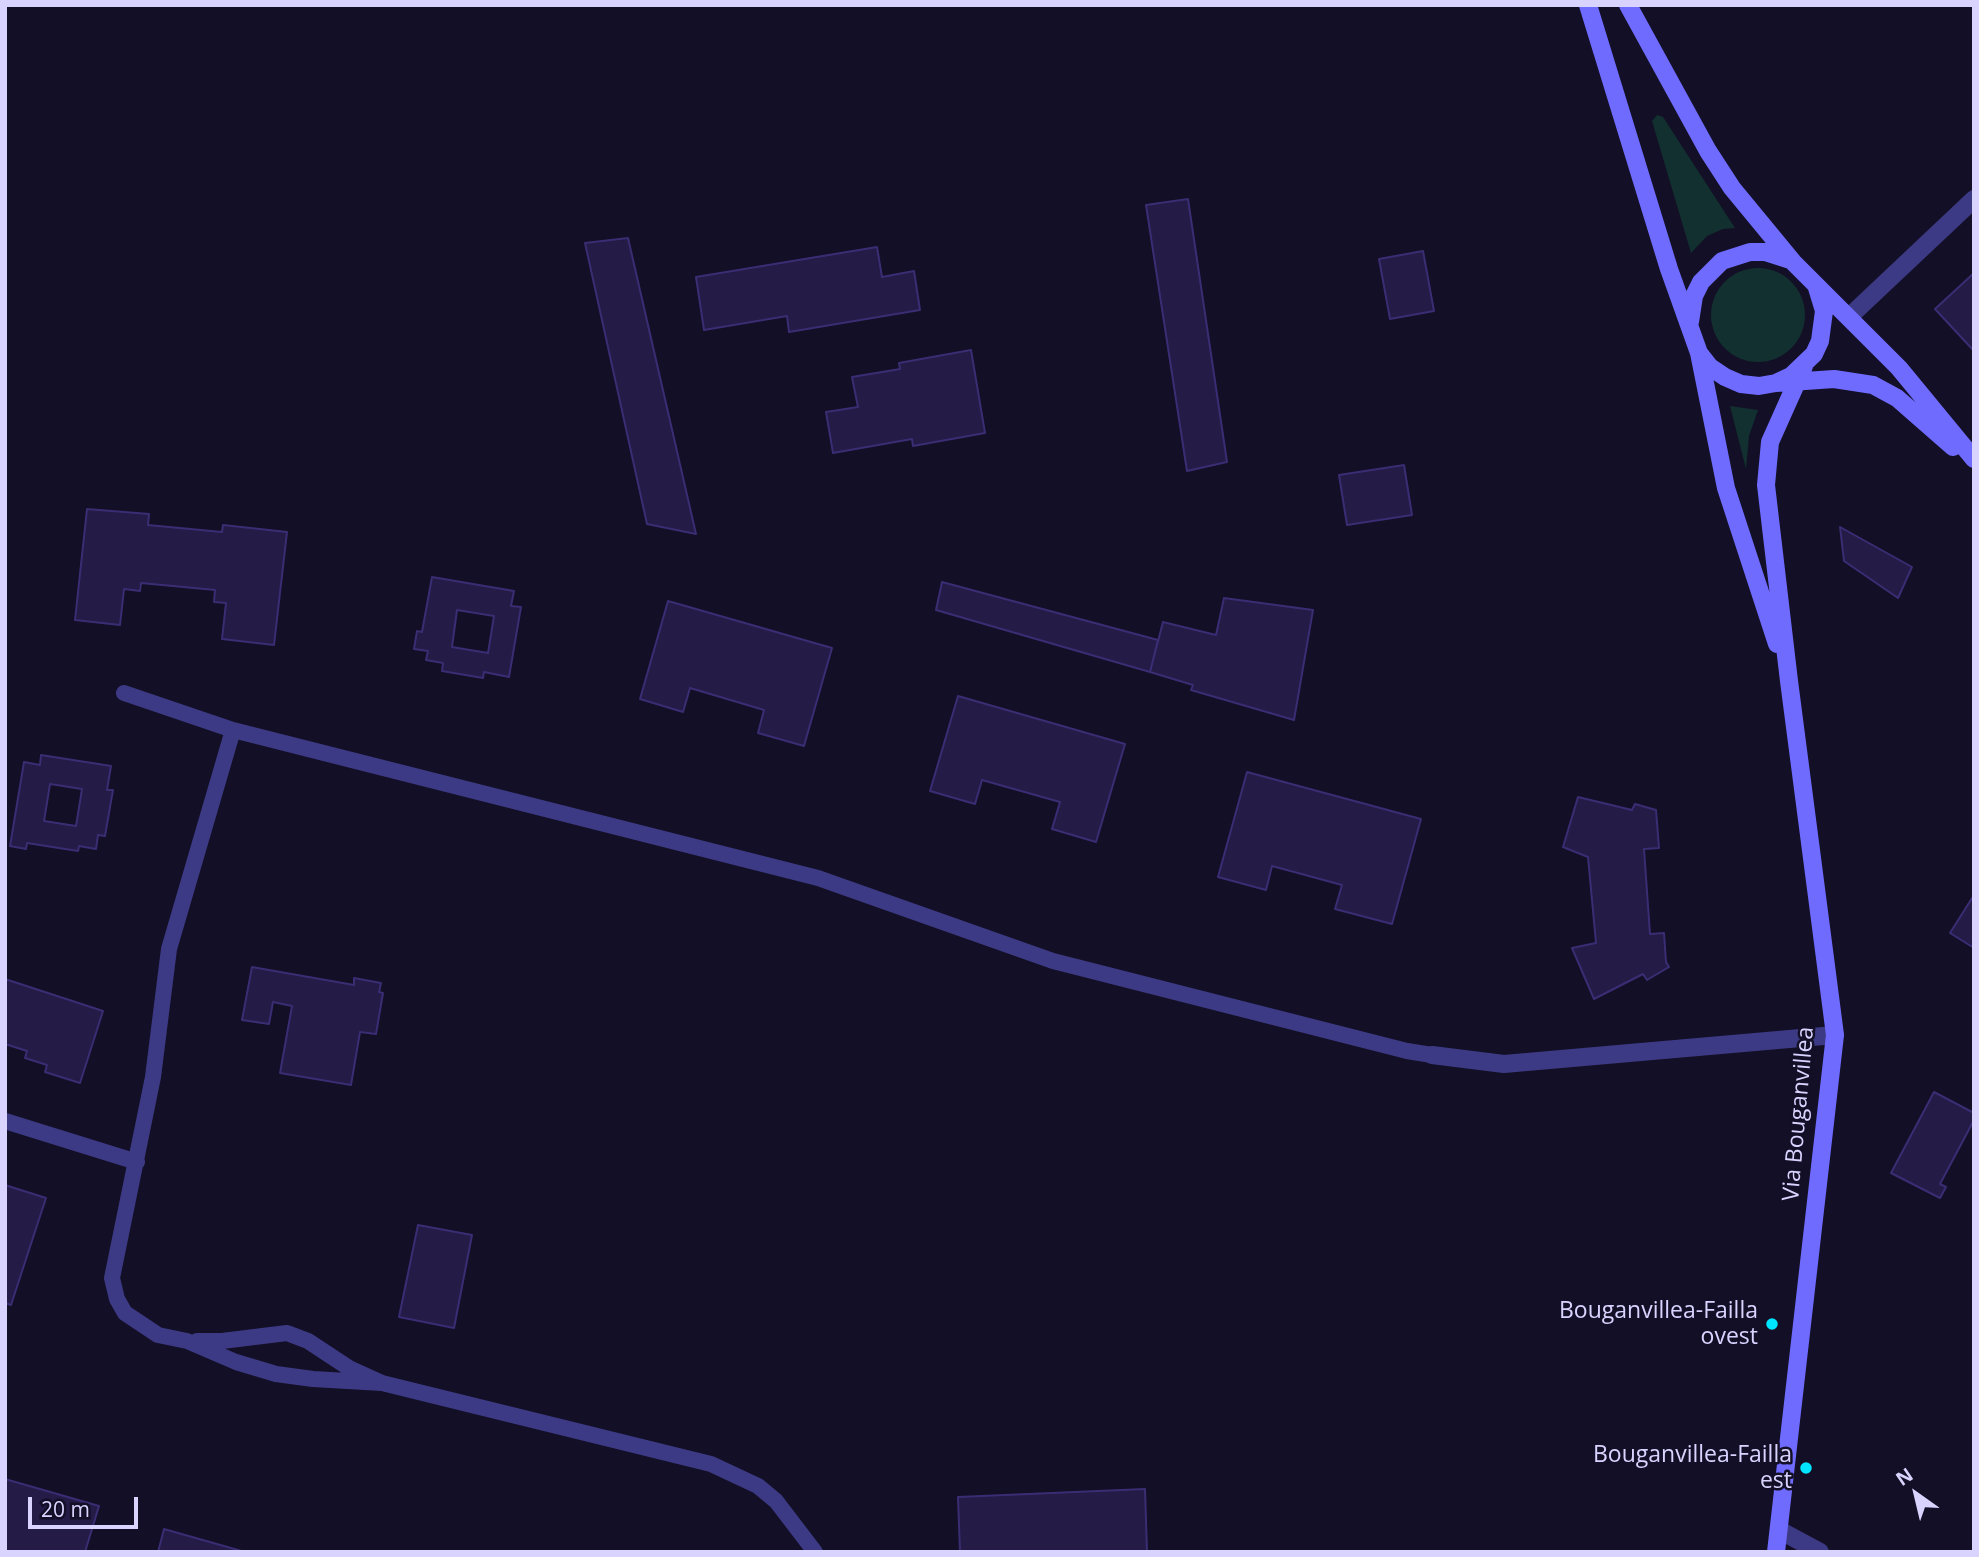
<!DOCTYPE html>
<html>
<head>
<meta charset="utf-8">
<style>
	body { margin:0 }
	#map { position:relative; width:1979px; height:1557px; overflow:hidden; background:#130f26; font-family:"Open Sans",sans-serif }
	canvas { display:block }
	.frame { position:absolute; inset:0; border:7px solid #d9d4ff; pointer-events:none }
	.north { position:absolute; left:1881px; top:1459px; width:70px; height:70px; -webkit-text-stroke:5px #130f26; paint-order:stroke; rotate:326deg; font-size:19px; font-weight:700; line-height:28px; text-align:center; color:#d9d4ff }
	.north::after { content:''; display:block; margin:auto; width:24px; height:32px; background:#d9d4ff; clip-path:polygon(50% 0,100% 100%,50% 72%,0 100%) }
	.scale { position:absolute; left:28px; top:1497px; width:110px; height:32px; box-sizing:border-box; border:4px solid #d9d4ff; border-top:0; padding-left:9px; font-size:21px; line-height:24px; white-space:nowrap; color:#d9d4ff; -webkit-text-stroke:5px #130f26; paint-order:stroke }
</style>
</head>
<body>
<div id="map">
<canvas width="1979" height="1557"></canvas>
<div class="frame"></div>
<div class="north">N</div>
<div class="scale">20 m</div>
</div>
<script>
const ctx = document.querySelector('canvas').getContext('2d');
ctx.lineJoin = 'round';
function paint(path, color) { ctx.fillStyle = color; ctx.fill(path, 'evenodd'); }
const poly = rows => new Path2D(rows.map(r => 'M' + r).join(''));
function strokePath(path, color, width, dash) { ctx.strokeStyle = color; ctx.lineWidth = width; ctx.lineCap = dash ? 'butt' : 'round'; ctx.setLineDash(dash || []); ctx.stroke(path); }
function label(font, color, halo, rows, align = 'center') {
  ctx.font = font + ' "Open Sans",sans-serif'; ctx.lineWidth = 5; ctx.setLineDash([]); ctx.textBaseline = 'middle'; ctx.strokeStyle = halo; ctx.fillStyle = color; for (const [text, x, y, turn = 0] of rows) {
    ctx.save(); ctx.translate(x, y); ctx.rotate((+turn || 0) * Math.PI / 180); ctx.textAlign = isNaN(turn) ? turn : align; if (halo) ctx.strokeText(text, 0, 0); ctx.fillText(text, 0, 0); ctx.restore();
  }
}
const green = poly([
	[1657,115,1663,117,1735,228,1723,229,1707,236,1691,253,1652,121],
	'1711 315a47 47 0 1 1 94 0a47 47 0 1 1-94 0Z',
	[1730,406,1758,410,1749,436,1746,469]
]);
const building = poly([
	[1188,199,1227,462,1187,471,1146,205,1188,199],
	[628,238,696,534,647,524,585,243,628,238],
	[877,247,882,277,914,271,920,310,789,332,787,316,704,330,696,277,877,247],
	[1423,251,1434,311,1390,319,1379,259,1423,251],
	[1974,273,1974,351,1935,309,1974,273],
	[971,350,985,433,913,446,912,439,833,453,826,412,858,407,852,377,900,369,899,363,971,350],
	[1404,465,1412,515,1347,525,1339,475,1404,465],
	[87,509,149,514,148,525,222,532,223,525,287,532,274,645,222,639,226,603,214,602,215,590,141,583,140,591,124,589,120,625,75,620,87,509],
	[1840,527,1912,567,1898,598,1844,561,1840,527],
	[432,577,514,591,511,606,521,607,509,677,484,672,483,678,442,671,443,663,426,660,428,651,414,649,417,631,422,632,432,577],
	[457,610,494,616,488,653,452,647,457,610],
	[942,582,1158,640,1150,672,936,610,942,582],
	[1224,598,1313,610,1294,720,1191,690,1193,685,1150,672,1163,622,1216,635,1224,598],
	[668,601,832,648,804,746,758,733,764,710,690,688,683,712,640,699,668,601],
	[958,696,1125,744,1096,842,1052,829,1060,802,982,780,975,804,930,791,958,696],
	[41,755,111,766,107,790,113,790,105,836,98,835,96,849,79,846,78,851,27,843,26,849,10,846,24,762,40,765,41,755],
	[50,784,82,789,76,826,44,821,50,784],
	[1247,772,1421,819,1392,924,1335,909,1342,885,1272,866,1266,890,1218,877,1247,772],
	[1578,797,1632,810,1635,804,1656,810,1659,848,1644,849,1650,934,1664,933,1666,962,1669,967,1647,980,1643,974,1594,999,1572,948,1596,943,1588,857,1563,847,1578,797],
	[1974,895,1974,948,1950,933,1974,895],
	[252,967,354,985,354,978,381,983,379,992,383,993,376,1034,360,1032,351,1085,280,1073,292,1006,273,1002,269,1024,242,1020,252,967],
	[5,979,103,1011,80,1083,45,1072,47,1065,25,1058,27,1051,5,1044,5,979],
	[1934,1092,1974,1113,1974,1120,1940,1184,1946,1187,1940,1198,1891,1173,1934,1092],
	[5,1185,46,1198,11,1305,5,1303,5,1185],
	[418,1225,472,1235,454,1328,399,1317,418,1225],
	[5,1479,99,1506,85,1552,5,1551,5,1479],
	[1145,1489,1147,1552,960,1552,958,1497,1145,1489],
	[164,1529,245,1552,158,1552,164,1529]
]);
const service = poly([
	[124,693,233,730,818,878,1053,961,1407,1051,1432,1055],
	[233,730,169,949,153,1077,112,1278,117,1299,125,1313,158,1335,187,1341,236,1362,276,1374,313,1379,382,1383],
	[5,1121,137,1162],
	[197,1341,222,1341,287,1333,308,1341,349,1368,382,1383,711,1464,758,1486,776,1501,815,1552]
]);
const minor = poly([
	[1849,317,1974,199],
	[1432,1055,1504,1064,1835,1035],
	[1779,1530,1820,1552]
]);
const secondary = poly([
	[1588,5,1669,269,1699,353,1726,488,1777,644],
	[1628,5,1708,151,1732,188,1793,262,1899,368,1974,459],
	[1690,322,1694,296,1701,282,1722,261,1750,252,1765,252,1790,260],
	[1699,353,1710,367,1725,377,1741,384,1759,386,1776,383,1791,376,1814,354,1820,341,1824,311,1817,288],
	[1776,383,1834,379,1873,385,1897,398,1953,447],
	[1776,1552,1835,1035,1789,681,1766,485,1770,442,1804,366]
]);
const markers = [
	[1772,1324,7,"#00e5ff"],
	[1806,1468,7,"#00e5ff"]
];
const streetNames = [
	["Via Bouganvillea",1799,1114,-85]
];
const poiNames = [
	["Bouganvillea-Failla",1758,1311],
	["ovest",1758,1337],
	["Bouganvillea-Failla",1792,1455],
	["est",1792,1481]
];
paint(green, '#12302f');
paint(building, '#241b47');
strokePath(building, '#3b2d73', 2);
strokePath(service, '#3d3a85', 16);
strokePath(minor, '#3d3a85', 18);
strokePath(secondary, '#6f6bff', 18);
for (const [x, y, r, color] of markers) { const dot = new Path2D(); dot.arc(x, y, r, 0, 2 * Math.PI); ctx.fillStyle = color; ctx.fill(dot); strokePath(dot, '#130f26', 2.5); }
label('23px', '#d9d4ff', '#130f26', streetNames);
label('23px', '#d9d4ff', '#130f26', poiNames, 'right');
</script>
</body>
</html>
